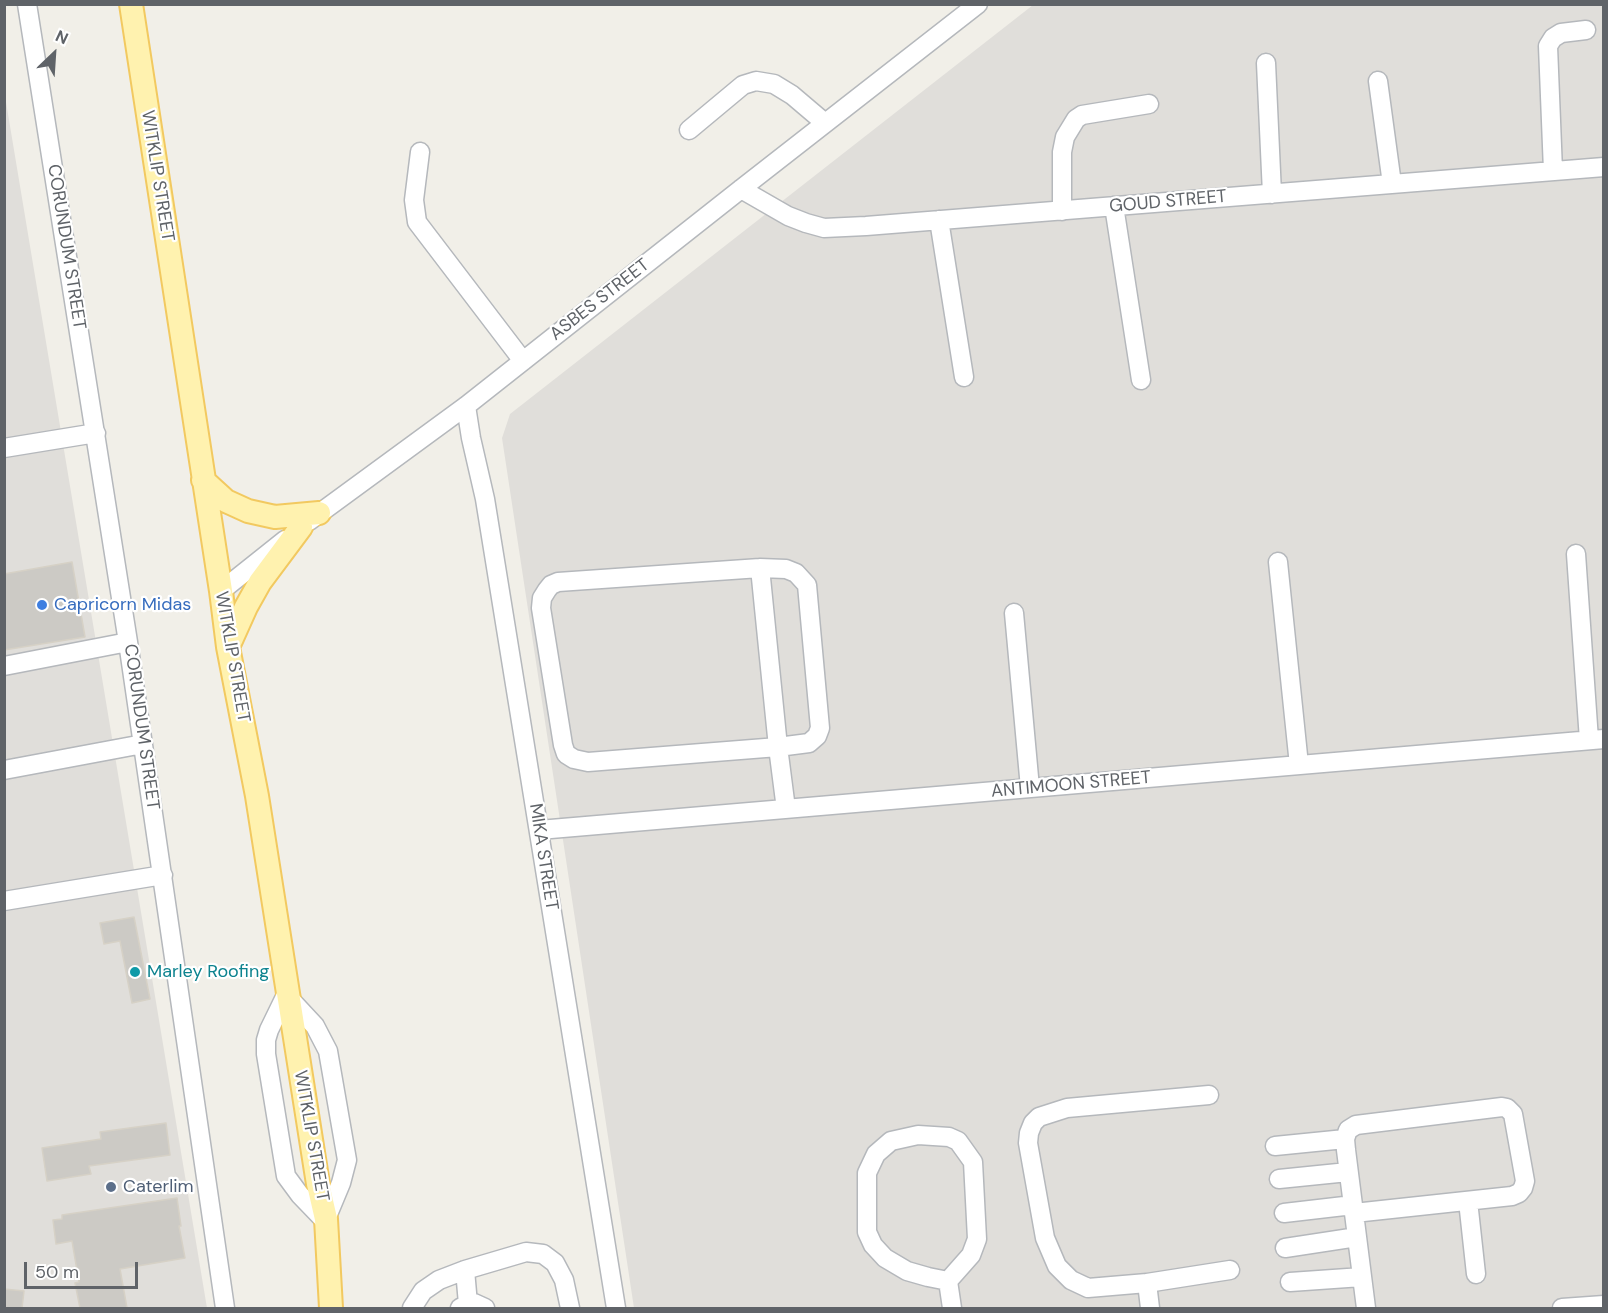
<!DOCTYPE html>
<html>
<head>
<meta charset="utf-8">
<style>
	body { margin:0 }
	#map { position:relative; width:1608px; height:1313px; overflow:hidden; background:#f1efe8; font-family:"DM Sans",sans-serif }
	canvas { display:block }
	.frame { position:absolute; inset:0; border:6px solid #5f6368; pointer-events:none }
	.north { position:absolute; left:24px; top:24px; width:60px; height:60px; -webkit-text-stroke:4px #fff; paint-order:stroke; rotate:25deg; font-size:16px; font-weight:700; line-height:24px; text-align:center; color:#5f6368 }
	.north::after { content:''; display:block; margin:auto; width:21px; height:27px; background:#5f6368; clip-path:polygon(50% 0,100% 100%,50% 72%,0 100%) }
	.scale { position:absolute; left:24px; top:1262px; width:114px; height:27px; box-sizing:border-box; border:3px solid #5f6368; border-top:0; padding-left:8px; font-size:18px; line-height:21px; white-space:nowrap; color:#5f6368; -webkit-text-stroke:4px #fff; paint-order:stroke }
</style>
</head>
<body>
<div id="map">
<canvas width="1608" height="1313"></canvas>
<div class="frame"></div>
<div class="north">N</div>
<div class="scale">50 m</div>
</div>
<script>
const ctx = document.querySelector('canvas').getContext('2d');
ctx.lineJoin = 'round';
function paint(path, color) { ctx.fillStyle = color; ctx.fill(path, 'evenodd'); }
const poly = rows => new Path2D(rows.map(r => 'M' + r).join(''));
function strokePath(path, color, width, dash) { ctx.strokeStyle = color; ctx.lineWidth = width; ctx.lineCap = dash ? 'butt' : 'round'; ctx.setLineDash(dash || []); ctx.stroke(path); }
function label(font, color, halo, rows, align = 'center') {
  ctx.font = font + ' "DM Sans",sans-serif'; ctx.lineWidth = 4.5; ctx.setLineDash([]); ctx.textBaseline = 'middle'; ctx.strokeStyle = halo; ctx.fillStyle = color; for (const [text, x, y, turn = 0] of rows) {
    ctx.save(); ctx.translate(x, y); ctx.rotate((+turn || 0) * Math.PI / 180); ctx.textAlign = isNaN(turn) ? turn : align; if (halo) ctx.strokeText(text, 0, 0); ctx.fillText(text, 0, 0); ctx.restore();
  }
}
const industrial = poly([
	[1033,5,1603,5,1603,1308,634,1308,502,438,510,414],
	[5,96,207,1308,5,1308]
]);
const building = poly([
	[72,562,85,637,4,650,4,574,72,562],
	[134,917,150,999,132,1003,120,941,104,944,100,923,134,917],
	[166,1123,170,1155,89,1166,91,1174,47,1181,42,1148,101,1139,100,1132,166,1123],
	[177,1198,181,1226,179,1226,185,1258,120,1269,127,1308,80,1308,75,1283,79,1282,72,1241,56,1244,53,1220,62,1219,62,1215,177,1198],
	[4,1289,24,1291,22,1308,4,1308,4,1289]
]);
const minor = poly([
	[27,4,128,642,225,1308],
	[1266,63,1272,194],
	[1378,81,1392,184],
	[689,130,743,85,756,81,774,84,792,95,825,123],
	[420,152,414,200,417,222,523,361],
	[1553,171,1548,46,1553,38,1561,33,1586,30],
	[741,189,788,216,806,223,824,228,866,226,1604,167],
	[1114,206,1141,380],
	[1062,211,1062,152,1065,137,1076,119,1082,115,1149,104],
	[939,220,964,377],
	[466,406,471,438,485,499,616,1308],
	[4,448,96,433],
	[309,521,466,406,741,189,978,4],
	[1576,554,1589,740],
	[1278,562,1299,765],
	[760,568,778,747,809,743,817,736,820,728,807,585,796,573,786,569,760,568,558,582,551,585,547,590,542,598,541,608,563,745,566,754,574,759,588,762,778,747,786,809],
	[221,591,285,540],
	[1014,613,1030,788],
	[4,666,128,642],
	[4,770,143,744],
	[539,830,1604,739],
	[4,901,163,875],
	[287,993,269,1030,266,1040,266,1054,286,1176,300,1195,326,1222],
	[288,997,315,1026,328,1051,347,1160,341,1183,326,1219],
	[1275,1146,1345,1139],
	[1279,1179,1348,1172],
	[1468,1201,1476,1274],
	[1284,1213,1353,1205],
	[1354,1213,1512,1196,1519,1193,1523,1188,1525,1181,1513,1114,1507,1108,1502,1107,1356,1125,1348,1130,1345,1139,1346,1150,1366,1308],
	[1285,1248,1357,1237],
	[465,1270,468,1304],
	[948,1281,928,1277,907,1271,885,1258,873,1245,867,1232,867,1173,876,1154,891,1141,918,1135,949,1137,958,1141,973,1162,977,1239,971,1255,948,1281,952,1308],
	[1290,1282,1362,1277],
	[1147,1283,1088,1288,1071,1280,1057,1266,1045,1238,1028,1143,1029,1133,1033,1123,1039,1117,1067,1108,1209,1095],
	[412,1308,423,1291,439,1280,465,1270,526,1252,543,1254,555,1263,564,1280,570,1308],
	[460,1308,468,1304,474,1303,485,1308],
	[1150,1308,1147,1283,1230,1270],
	[1562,1308,1604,1305]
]);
const major = poly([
	[131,4,221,591,228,647,257,796,318,1184,326,1219,331,1308],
	[203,480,226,501,248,511,275,517,319,513],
	[228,647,246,607,260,582,301,527]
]);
const markers = [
	[42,605,6,"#3f7fe0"],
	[135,972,6,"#0f9aa8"],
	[111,1187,6,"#5c6f8a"]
];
const streetNames = [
	["WITKLIP STREET",157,176,81],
	["GOUD STREET",1168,202,-5],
	["CORUNDUM STREET",66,247,81],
	["ASBES STREET",600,300,-38],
	["WITKLIP STREET",232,657,80],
	["CORUNDUM STREET",141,727,82],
	["ANTIMOON STREET",1071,785,-5],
	["MIKA STREET",543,857,81],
	["WITKLIP STREET",311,1136,80]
];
const shopNames = [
	["Capricorn Midas",54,605]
];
const cultureNames = [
	["Marley Roofing",147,972]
];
const serviceNames = [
	["Caterlim",123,1187]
];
paint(industrial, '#e0deda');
paint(building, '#cccac5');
strokePath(building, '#d6d1c6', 1.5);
strokePath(minor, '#b5b8bc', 21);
strokePath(major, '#f2c960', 26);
strokePath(minor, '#fff', 18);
strokePath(major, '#fff2af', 22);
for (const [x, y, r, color] of markers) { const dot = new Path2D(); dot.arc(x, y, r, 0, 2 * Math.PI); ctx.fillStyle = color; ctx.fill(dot); strokePath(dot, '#fff', 2); }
label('18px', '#5f6368', '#fff', streetNames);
label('18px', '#366cbe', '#fff', shopNames, 'left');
label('18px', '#0d838f', '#fff', cultureNames, 'left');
label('18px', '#4e5e75', '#fff', serviceNames, 'left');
</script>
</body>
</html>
